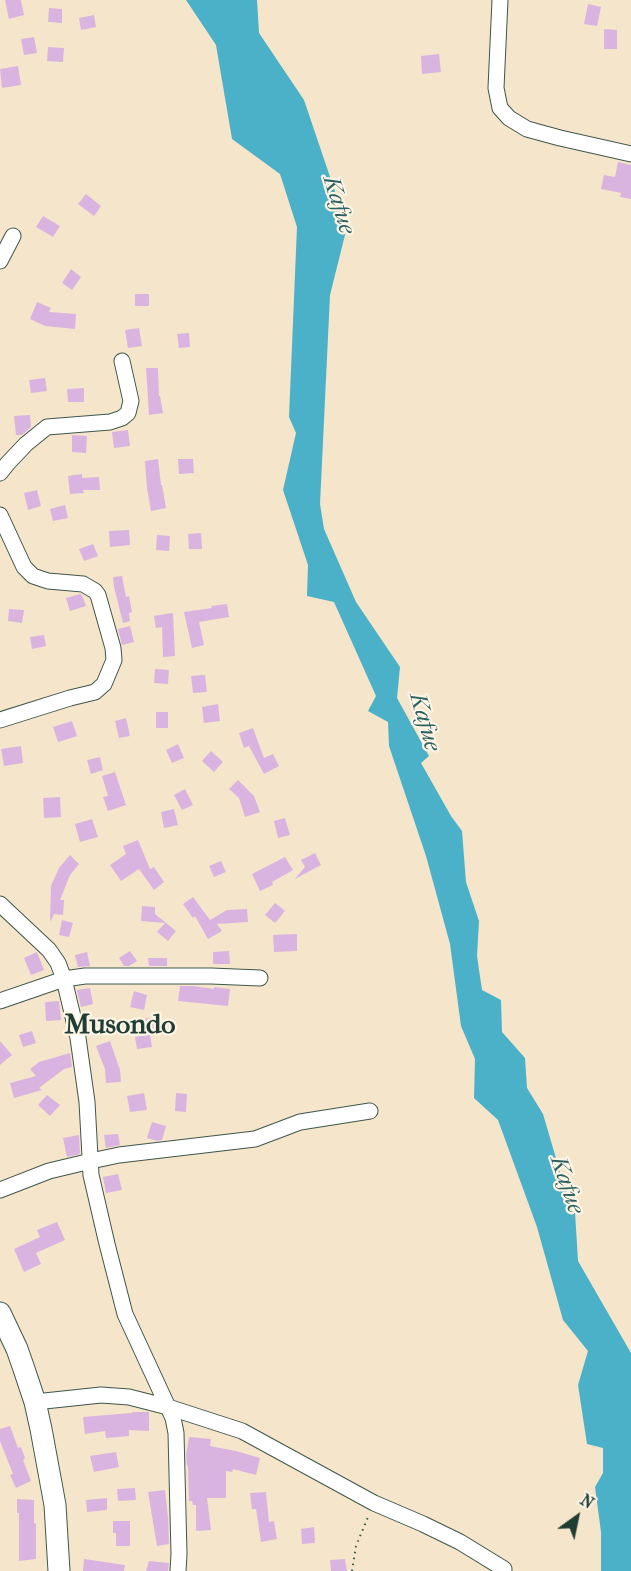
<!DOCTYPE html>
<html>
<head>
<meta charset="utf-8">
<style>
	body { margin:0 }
	#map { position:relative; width:631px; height:1571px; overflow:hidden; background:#f5e5ca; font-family:"IM FELL French Canon",serif }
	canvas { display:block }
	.north { position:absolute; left:547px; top:1487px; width:60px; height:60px; -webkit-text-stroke:4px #fcf5e5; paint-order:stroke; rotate:33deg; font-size:16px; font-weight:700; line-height:24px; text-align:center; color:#1f3d34 }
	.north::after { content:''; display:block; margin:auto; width:21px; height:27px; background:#1f3d34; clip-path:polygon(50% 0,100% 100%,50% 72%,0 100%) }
</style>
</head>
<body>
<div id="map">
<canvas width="631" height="1571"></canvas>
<div class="north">N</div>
</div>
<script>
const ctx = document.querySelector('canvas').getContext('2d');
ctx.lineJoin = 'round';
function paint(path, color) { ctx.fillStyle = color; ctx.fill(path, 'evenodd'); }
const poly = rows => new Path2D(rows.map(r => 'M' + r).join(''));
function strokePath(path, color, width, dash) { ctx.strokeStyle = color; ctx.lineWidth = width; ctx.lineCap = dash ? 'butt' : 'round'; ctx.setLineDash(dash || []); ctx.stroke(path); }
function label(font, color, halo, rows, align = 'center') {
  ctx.font = font + ' "IM FELL French Canon",serif'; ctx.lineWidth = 4.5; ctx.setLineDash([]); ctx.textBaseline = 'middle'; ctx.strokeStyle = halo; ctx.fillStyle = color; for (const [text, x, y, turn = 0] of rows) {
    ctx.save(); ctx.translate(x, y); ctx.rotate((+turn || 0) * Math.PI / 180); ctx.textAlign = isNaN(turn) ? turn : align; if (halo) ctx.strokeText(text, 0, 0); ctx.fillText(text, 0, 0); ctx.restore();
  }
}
const water = poly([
	[186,0,257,0,259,33,304,100,347,227,330,295,320,504,324,529,356,602,400,667,397,698,429,756,421,763,451,816,462,831,466,882,479,921,477,956,482,990,501,1000,502,1032,525,1058,527,1088,543,1114,563,1182,575,1212,578,1261,631,1353,631,1571,601,1571,601,1532,595,1487,603,1473,603,1448,587,1444,578,1385,588,1351,563,1320,537,1227,498,1120,474,1098,475,1059,461,1026,450,944,426,856,389,746,388,722,368,711,376,696,334,602,307,596,308,565,283,490,296,433,289,417,297,227,280,174,232,139,216,45]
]);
const building = poly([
	[5,0,21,0,24,15,9,19],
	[588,4,601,7,597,26,584,24],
	[49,8,62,9,62,23,48,22],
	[94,15,96,27,81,30,79,18],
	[604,29,617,30,617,49,604,49],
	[34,37,37,53,24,55,21,39],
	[48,47,64,48,63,62,47,61],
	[439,54,441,72,422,74,421,56],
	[18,66,21,85,2,88,0,69],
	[618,162,631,165,631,199,620,197,621,193,601,189,604,175,615,177],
	[86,194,101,206,94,216,78,204],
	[43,216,60,226,53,237,36,227],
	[71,269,81,277,72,290,62,283],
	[135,294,149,294,149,306,135,306],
	[37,302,51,308,49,312,76,314,75,329,45,326,30,319],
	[139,328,142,346,128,348,125,330],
	[189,333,190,347,179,348,177,334],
	[146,368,158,368,159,396,160,396,163,413,149,415],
	[45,378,47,391,31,393,29,380],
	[84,388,84,402,68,402,67,389],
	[30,415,31,427,22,435,16,435,14,416],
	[128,430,130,446,114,448,112,432],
	[72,435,87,436,86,453,72,452],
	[158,459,161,485,162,485,166,508,151,511,147,488,145,461],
	[178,459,193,459,194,473,179,474],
	[82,474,82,478,99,477,100,490,83,490,84,493,70,494,68,476],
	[37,490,41,506,28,510,24,493],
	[65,505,68,518,53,521,50,509],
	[129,530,130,545,110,547,109,531],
	[201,533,202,549,189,549,188,534],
	[157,535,170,536,169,551,156,550],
	[93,544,98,556,84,561,79,549],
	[122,576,126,597,129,596,132,612,129,613,130,621,123,623,114,587,113,577],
	[80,594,82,595,86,606,70,611,66,598],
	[227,604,229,617,199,622,204,645,192,648,184,612,212,608,211,606],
	[9,609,24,610,22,623,8,621],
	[172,613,173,614,175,656,163,657,162,627,156,628,154,616],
	[130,626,134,642,122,645,118,629],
	[44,635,46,646,32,649,30,637],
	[155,669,169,670,168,684,154,683],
	[205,675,207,692,193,693,191,676],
	[218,704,220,721,204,723,202,707],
	[156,712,168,712,168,728,156,728],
	[126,718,130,736,119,738,115,721],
	[72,721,77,736,58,742,53,727],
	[253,728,264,758,273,754,279,766,264,774,249,746,244,748,239,733],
	[178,744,184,758,172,763,166,750],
	[21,746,23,763,4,766,1,749],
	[211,751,223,762,214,772,202,761],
	[100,757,103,770,91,774,87,760],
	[115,772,126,805,108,811,103,797,108,796,102,776],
	[238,780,254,796,260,812,245,817,239,798,229,789],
	[185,789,193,805,182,810,174,795],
	[60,797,61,817,44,818,43,798],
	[174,809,178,825,164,828,161,812],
	[285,818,290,835,278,838,274,821],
	[92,819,98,837,80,842,75,824],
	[138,840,150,869,154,867,164,882,154,890,139,869,121,881,110,865,126,854,123,846],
	[315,853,321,865,295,879,305,867,301,860],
	[70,855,79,864,70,875,60,900,64,900,63,915,54,914,51,921,50,920,51,886,59,868],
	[285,857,293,870,272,882,273,885,260,891,252,874],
	[221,861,226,872,214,877,209,866],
	[193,897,210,920,227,910,247,909,248,922,217,924,222,931,208,939,195,916,193,918,183,904],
	[275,903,285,911,275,923,265,915],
	[142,906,155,907,155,914,176,931,168,941,157,932,165,923,141,921],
	[62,920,73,923,69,937,59,935],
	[297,934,297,951,274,952,273,935],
	[130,951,137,961,129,966,124,966,119,958],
	[229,951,230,964,213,964,213,952],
	[37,952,44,970,31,975,24,958],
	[87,952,90,966,78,967,75,955],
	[148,958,167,958,167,966,149,966],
	[180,986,193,986,214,989,214,987,230,989,228,1006,178,1001],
	[90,988,93,1004,81,1007,77,990],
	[134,991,147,995,144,1010,130,1007],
	[59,1001,61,1020,46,1021,45,1002],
	[154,1017,156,1028,142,1031,140,1020],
	[32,1031,36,1043,23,1047,19,1035],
	[150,1034,152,1047,137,1049,135,1037],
	[0,1041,12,1055,0,1065],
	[110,1041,120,1070,121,1082,106,1083,105,1069,96,1046],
	[70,1053,72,1067,64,1069,39,1088,42,1090,14,1098,10,1083,36,1076,30,1069,39,1062],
	[144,1093,147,1110,130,1112,127,1096],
	[176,1093,187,1094,186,1112,175,1111],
	[47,1095,60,1105,50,1116,38,1105],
	[152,1122,166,1126,162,1140,157,1141,147,1138],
	[118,1134,120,1145,106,1148,104,1135],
	[79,1135,80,1154,67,1157,63,1138],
	[118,1174,122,1190,106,1193,103,1177],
	[57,1222,65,1240,36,1253,41,1264,24,1272,14,1249,40,1237,37,1230],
	[132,1412,149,1412,149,1431,129,1430,129,1436,106,1438,105,1431,85,1434,83,1417,132,1413],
	[10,1426,18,1448,21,1447,25,1458,23,1460,31,1481,16,1488,10,1475,13,1474,0,1441,0,1429],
	[189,1437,211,1439,210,1446,236,1451,260,1458,256,1475,233,1469,232,1472,226,1471,226,1498,207,1498,211,1530,196,1531,196,1505,193,1505,192,1501,189,1501,188,1466,187,1466,186,1455],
	[116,1452,119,1467,94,1472,90,1456],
	[135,1488,136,1500,118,1501,117,1489],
	[165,1490,168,1517,169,1544,157,1546,148,1492],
	[266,1492,269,1522,274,1521,277,1539,261,1542,256,1509,252,1509,250,1493],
	[107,1498,107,1510,87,1512,86,1500],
	[17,1499,34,1500,34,1523,36,1524,36,1559,19,1561,19,1513,17,1513],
	[113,1521,130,1521,130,1546,116,1546,116,1533,113,1533],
	[314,1527,315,1543,302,1544,301,1529],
	[84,1559,125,1565,124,1571,83,1571],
	[345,1559,347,1571,331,1571,330,1560],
	[149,1561,169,1563,168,1571,146,1571]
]);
const path = poly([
	[352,1571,356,1546,368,1517]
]);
const street = poly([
	[500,0,496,88,500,108,509,118,527,129,560,138,631,154],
	[0,261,13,236],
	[0,473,8,463,26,444,47,427,110,422,122,418,128,413,131,401,122,361],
	[0,515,24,567,33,576,48,581,83,584,95,591,98,595,113,648,114,660,104,684,95,692,70,698,0,720],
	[0,904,49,950,58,963,64,979,78,1038,87,1102,91,1175,107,1244,125,1314,173,1418,176,1433,179,1554,178,1571],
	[0,1001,64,979,85,976,211,976,260,978],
	[0,1190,49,1171,91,1161,119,1155,255,1139,300,1122,370,1111],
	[35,1402,101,1395,129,1397,168,1407,242,1431,374,1503,423,1524,460,1542,504,1569]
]);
const secondary = poly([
	[0,1313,17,1349,24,1369,35,1402,41,1429,55,1505,59,1571]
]);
const waterNames = [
	["Kafue",338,205,73],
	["Kafue",424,722,74],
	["Kafue",566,1185,71]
];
const districtNames = [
	["Musondo",120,1026]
];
paint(water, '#4ab1c9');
paint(building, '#dab4e1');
strokePath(street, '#3f564a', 17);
strokePath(secondary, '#3f564a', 23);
strokePath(path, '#3f564a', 2, [1.5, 4.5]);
strokePath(street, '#fff', 15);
strokePath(secondary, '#fff', 21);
label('italic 24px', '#2c6061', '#fcf5e5', waterNames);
label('bold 28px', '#1f3d34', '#fcf5e5', districtNames);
</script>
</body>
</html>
